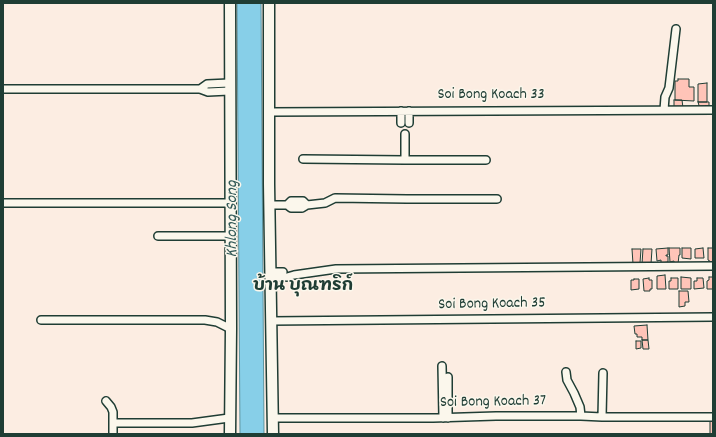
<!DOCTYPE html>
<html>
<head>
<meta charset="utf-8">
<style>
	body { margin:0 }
	#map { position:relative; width:716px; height:437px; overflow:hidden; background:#fcede2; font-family:Dekko,sans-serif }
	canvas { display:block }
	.frame { position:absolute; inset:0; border:4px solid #1f3d34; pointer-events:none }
</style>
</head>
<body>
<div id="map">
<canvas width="716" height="437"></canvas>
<div class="frame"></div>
</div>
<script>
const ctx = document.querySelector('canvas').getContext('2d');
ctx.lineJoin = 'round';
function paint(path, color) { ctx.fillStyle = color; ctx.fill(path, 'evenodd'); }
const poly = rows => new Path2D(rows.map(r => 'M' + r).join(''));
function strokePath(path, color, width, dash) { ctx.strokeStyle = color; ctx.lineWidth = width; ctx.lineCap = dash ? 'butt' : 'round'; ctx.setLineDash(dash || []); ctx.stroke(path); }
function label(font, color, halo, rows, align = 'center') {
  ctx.font = font + ' Dekko,"Playpen Sans Thai",sans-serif'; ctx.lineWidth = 3; ctx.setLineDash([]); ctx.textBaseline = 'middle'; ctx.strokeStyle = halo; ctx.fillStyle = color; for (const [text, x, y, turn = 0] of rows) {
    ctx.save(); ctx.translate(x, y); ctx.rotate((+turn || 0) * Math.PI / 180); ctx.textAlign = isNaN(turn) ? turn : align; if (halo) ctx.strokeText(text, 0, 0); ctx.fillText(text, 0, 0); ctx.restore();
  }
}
const water = poly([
	[237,3,261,3,264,434,240,434,237,3]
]);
const building = poly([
	[678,79,689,79,689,87,694,87,694,101,675,100,675,81,678,81,678,79],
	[707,83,707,102,698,102,698,84,707,83],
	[674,100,682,100,683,108,674,108,674,100],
	[698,102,709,102,709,109,700,109,698,102],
	[668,248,668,255,666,255,666,256,668,256,668,262,661,263,661,260,657,261,656,249,668,248],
	[669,248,680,248,680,255,679,255,678,264,674,264,674,261,670,262,669,248],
	[682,248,691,248,691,259,682,258,682,248],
	[703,248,704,258,695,258,695,249,703,248],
	[708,248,713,248,713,263,708,260,708,248],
	[632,249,641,249,640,263,633,264,632,249],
	[643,249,652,249,651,264,642,264,643,249],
	[665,275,666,289,657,289,657,276,665,275],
	[681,277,691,278,691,289,681,289,681,277],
	[709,277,713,277,713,289,707,289,707,281,709,280,709,277],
	[649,278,649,280,652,280,652,289,650,289,650,291,644,291,643,279,649,278],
	[671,278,678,278,678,289,669,289,669,281,671,281,671,278],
	[697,278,703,278,704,288,694,289,694,281,697,281,697,278],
	[634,279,639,279,639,289,631,290,631,280,634,280,634,279],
	[679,291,688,291,689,302,685,302,685,306,679,307,679,291],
	[647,325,648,340,642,340,642,337,637,337,637,334,635,334,634,326,647,325],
	[642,340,648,340,649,349,643,349,642,340],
	[636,341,641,341,641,348,636,349,636,341],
	[710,418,713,418,713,434,710,434,710,418]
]);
const street = poly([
	[3,89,200,89,208,92,229,91],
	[200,89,207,84,229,83],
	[664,110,665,97,669,88,676,29],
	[401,111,401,123],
	[269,112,713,110],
	[409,123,409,111],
	[303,159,405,160,405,134],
	[405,160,486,160],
	[3,203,230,203],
	[269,205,287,205,291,208,302,208,307,205,325,203,335,198,407,199,497,199],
	[287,205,291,201,303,201,307,205],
	[158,236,230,236],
	[270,272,283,272],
	[287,277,294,275,336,269,713,266],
	[270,278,284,277],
	[41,320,205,320,217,322,231,329],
	[271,321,713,317],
	[442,366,443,418],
	[566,372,567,380,574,393,580,407,581,416],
	[106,401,111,407,113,412,113,434],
	[602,417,603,373],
	[272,418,433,418,496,416,581,416,602,417,713,417],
	[448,418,448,377],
	[113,423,192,423,229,418]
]);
const secondary = poly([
	[269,3,269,184,273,434],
	[230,434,231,329,230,3]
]);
const streetNames = [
	["Soi Bong Koach 33",491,96],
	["Soi Bong Koach 35",492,305,-1],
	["Soi Bong Koach 37",493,403,-1]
];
const waterNames = [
	["Khlong Song",234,219,-90]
];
const neighbourhoodNames = [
	["บ้าน บุณฑริก์",303,288]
];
paint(water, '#87cfe8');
strokePath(water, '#5d95a0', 1);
paint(building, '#ffc4b8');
strokePath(building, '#1f3d34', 1);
strokePath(street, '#1f3d34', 10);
strokePath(secondary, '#1f3d34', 13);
strokePath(street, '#fbf7ec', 7);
strokePath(secondary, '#fbf7ec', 10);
label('16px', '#1f3d34', '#fbf7ec', streetNames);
label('italic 17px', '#345a58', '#fbf7ec', waterNames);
label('bold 17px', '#1f3d34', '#fbf7ec', neighbourhoodNames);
</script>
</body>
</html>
